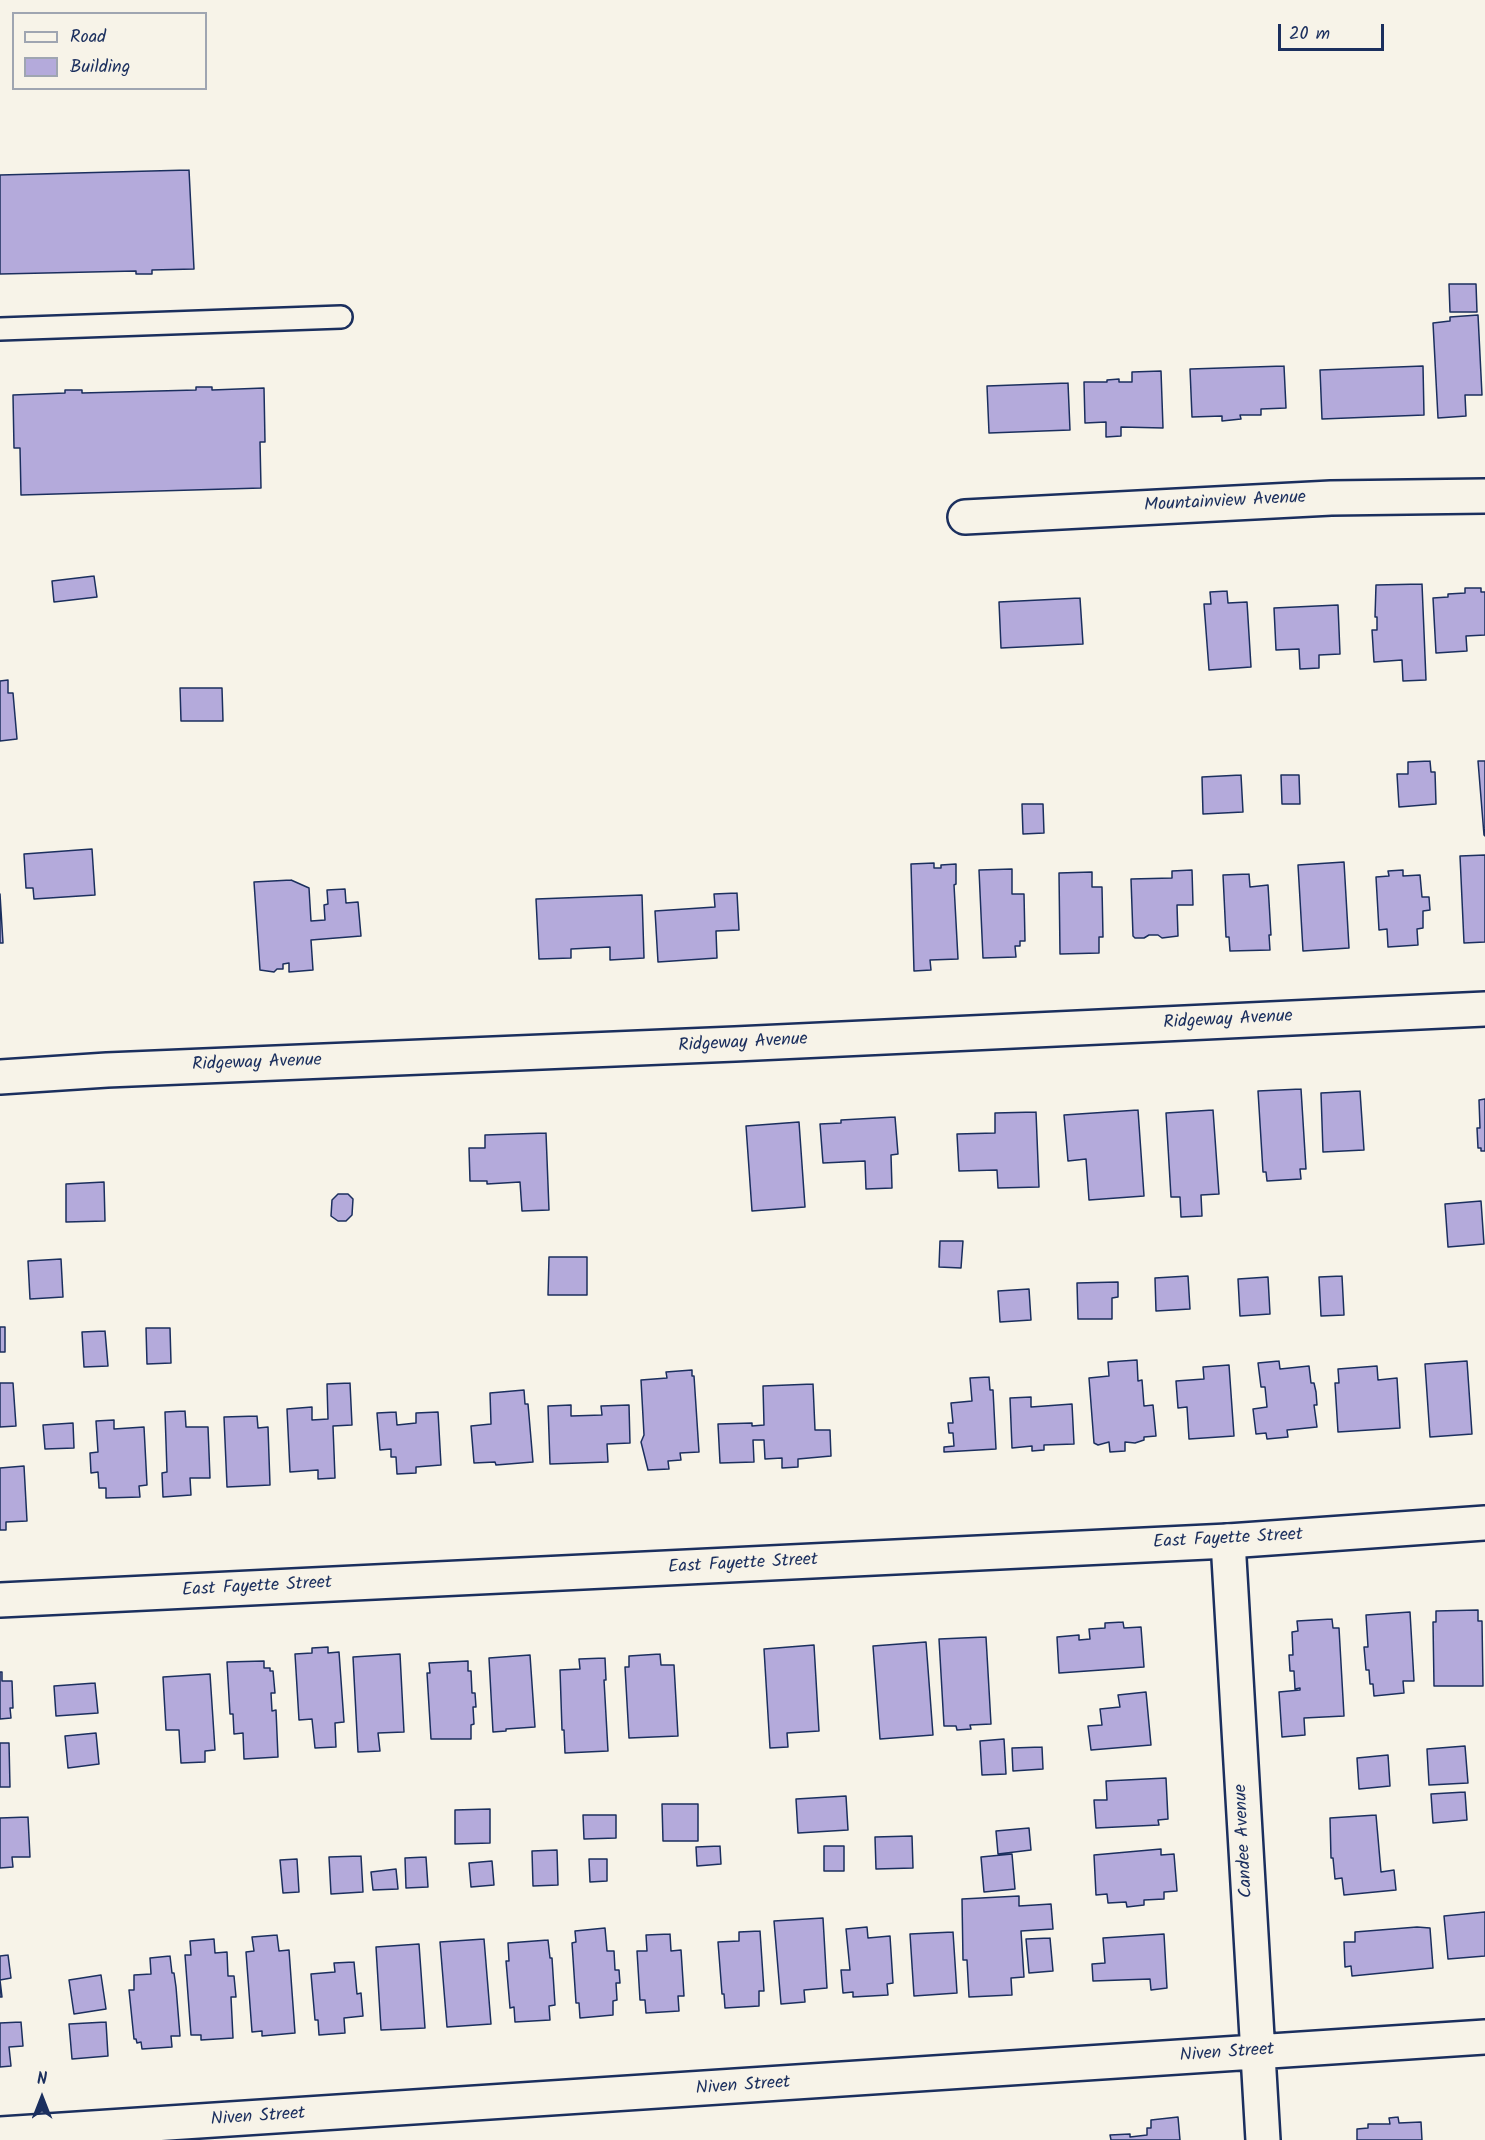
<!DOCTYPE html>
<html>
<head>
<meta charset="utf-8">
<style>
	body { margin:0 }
	#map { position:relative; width:1485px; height:2140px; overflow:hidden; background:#f7f3e8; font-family:Kalam,sans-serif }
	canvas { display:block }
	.legend { position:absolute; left:12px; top:12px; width:195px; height:78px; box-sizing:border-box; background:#f7f3e8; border:2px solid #9fa5b1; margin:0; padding:8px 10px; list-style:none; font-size:18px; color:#1b2f5e }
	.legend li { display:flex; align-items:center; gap:12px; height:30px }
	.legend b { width:30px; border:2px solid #9fa5b1 }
	.north { position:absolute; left:12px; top:2068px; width:60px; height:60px; -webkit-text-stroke:4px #f7f3e8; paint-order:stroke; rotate:0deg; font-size:16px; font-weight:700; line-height:24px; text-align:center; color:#1b2f5e }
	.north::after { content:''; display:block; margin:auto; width:21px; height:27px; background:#1b2f5e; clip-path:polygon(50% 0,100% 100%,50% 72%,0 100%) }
	.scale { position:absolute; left:1278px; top:24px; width:106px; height:27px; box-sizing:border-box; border:3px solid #1b2f5e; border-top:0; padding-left:8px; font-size:18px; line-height:21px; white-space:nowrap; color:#1b2f5e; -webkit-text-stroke:4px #f7f3e8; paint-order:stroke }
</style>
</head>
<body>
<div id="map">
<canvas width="1485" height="2140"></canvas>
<ul class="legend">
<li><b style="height:8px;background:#f7f3e8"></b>Road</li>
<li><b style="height:16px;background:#b4aadb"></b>Building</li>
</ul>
<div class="north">N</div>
<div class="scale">20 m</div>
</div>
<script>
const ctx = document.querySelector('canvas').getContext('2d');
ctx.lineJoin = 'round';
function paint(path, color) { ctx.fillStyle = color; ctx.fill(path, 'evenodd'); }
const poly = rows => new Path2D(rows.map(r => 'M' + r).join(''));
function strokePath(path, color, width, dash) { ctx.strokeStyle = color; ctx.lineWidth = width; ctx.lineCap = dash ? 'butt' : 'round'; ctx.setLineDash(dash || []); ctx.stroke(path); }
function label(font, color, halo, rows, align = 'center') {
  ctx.font = font + ' Kalam,sans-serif'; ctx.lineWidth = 4.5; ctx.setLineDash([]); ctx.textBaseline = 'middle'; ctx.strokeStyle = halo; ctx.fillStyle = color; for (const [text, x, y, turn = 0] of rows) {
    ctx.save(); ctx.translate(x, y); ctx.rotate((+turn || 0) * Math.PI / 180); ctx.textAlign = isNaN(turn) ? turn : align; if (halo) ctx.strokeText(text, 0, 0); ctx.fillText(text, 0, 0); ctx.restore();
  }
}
const building = poly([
	[189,170,194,269,152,270,152,274,136,274,136,271,0,274,0,175,189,170],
	[1449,284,1476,284,1477,312,1450,312,1449,284],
	[1478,315,1482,395,1465,395,1466,416,1438,418,1433,323,1450,321,1450,317,1478,315],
	[1284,366,1286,408,1261,409,1261,415,1240,415,1241,419,1222,421,1222,416,1192,417,1190,369,1284,366],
	[1423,366,1424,415,1322,419,1320,370,1423,366],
	[1161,371,1163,428,1121,427,1121,436,1106,437,1106,422,1085,423,1084,382,1107,382,1107,380,1119,379,1119,382,1132,382,1132,372,1161,371],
	[1068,383,1070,430,989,433,987,386,1068,383],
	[196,387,212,387,212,390,264,388,265,442,260,442,261,488,21,495,20,448,14,448,13,395,65,393,65,390,82,390,82,393,196,390,196,387],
	[94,576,97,597,54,602,52,581,94,576],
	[1422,584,1426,680,1403,681,1402,660,1374,662,1372,630,1377,630,1377,617,1375,617,1376,585,1422,584],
	[1465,588,1481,588,1481,592,1485,592,1485,635,1466,636,1467,651,1436,653,1433,598,1448,597,1448,594,1465,593,1465,588],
	[1227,591,1228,603,1247,602,1251,667,1209,670,1204,604,1211,604,1210,592,1227,591],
	[1080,598,1083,644,1001,648,999,602,1080,598],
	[1338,605,1340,654,1319,655,1319,668,1300,669,1299,649,1276,650,1274,608,1338,605],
	[8,680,8,693,13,693,17,739,0,741,0,681,8,680],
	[180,688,222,688,223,721,181,721,180,688],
	[1430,761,1431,772,1435,772,1436,804,1399,807,1397,774,1408,774,1408,762,1430,761],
	[1478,761,1485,761,1485,836,1484,835,1478,761],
	[1241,775,1243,812,1203,814,1202,777,1241,775],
	[1281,775,1299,775,1300,804,1282,804,1281,775],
	[1022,804,1043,804,1044,833,1023,834,1022,804],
	[92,849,95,895,34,899,33,888,26,888,24,854,92,849],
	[1485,855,1485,942,1464,943,1460,856,1485,855],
	[1344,862,1349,948,1303,951,1298,865,1344,862],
	[934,863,934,868,941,868,941,865,956,864,956,884,954,885,958,959,930,960,931,970,914,971,911,864,934,863],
	[1012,869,1012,894,1024,894,1025,941,1020,941,1020,946,1015,946,1016,957,983,958,979,870,1012,869],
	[1192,870,1193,905,1177,905,1178,936,1162,938,1158,935,1149,935,1144,938,1135,938,1133,936,1131,879,1172,878,1172,871,1192,870],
	[1403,870,1403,876,1420,875,1422,897,1429,897,1430,910,1423,911,1423,928,1417,929,1418,945,1388,947,1387,929,1379,930,1376,877,1389,876,1388,871,1403,870],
	[1092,872,1092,887,1102,887,1103,937,1099,937,1099,953,1060,954,1059,873,1092,872],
	[1249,874,1250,887,1268,885,1271,935,1269,935,1270,950,1230,951,1229,937,1226,937,1223,875,1249,874],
	[291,880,309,888,311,921,325,920,324,905,328,904,327,890,345,889,346,903,358,902,361,936,311,940,313,970,289,972,289,963,283,964,283,969,277,969,274,972,260,970,254,882,291,880],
	[737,893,739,930,716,931,717,958,658,962,655,911,715,907,714,894,737,893],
	[0,894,3,943,0,943,0,894],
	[642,895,644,958,610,960,610,947,571,949,571,958,539,959,536,899,642,895],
	[1301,1089,1306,1169,1300,1169,1301,1179,1267,1181,1266,1172,1263,1172,1258,1091,1301,1089],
	[1360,1091,1364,1150,1323,1152,1321,1093,1360,1091],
	[1485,1099,1485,1151,1481,1151,1481,1148,1478,1148,1477,1128,1480,1128,1479,1100,1485,1099],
	[1138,1110,1144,1196,1089,1200,1086,1159,1068,1161,1064,1115,1138,1110],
	[1213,1110,1219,1194,1201,1195,1202,1216,1181,1217,1180,1197,1171,1197,1166,1113,1213,1110],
	[1036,1112,1039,1187,998,1188,997,1170,959,1171,957,1134,995,1133,995,1113,1036,1112],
	[895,1117,898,1154,891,1155,892,1188,866,1189,865,1161,823,1163,820,1124,841,1123,841,1120,895,1117],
	[799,1122,805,1207,752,1211,746,1126,799,1122],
	[546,1133,549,1210,522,1211,520,1182,487,1184,487,1181,470,1181,469,1148,485,1148,485,1135,546,1133],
	[104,1182,105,1221,66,1222,66,1184,104,1182],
	[338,1194,348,1194,353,1199,352,1215,346,1221,338,1221,331,1216,332,1200,338,1194],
	[1481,1201,1484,1244,1448,1247,1445,1204,1481,1201],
	[940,1241,963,1241,961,1268,939,1267,940,1241],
	[549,1257,587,1257,587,1295,548,1295,549,1257],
	[61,1259,63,1297,30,1299,28,1261,61,1259],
	[1188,1276,1190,1309,1156,1311,1155,1278,1188,1276],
	[1342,1276,1344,1315,1321,1316,1319,1277,1342,1276],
	[1268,1277,1270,1314,1240,1316,1238,1279,1268,1277],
	[1118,1282,1118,1297,1112,1298,1112,1319,1078,1319,1077,1283,1118,1282],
	[1029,1289,1031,1320,1000,1322,998,1291,1029,1289],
	[0,1327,5,1327,5,1352,0,1352,0,1327],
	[146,1328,170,1328,171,1363,147,1364,146,1328],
	[105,1331,108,1366,84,1367,82,1332,105,1331],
	[1137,1360,1138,1381,1142,1380,1144,1406,1153,1405,1156,1436,1144,1437,1144,1440,1135,1443,1125,1442,1125,1451,1110,1452,1109,1442,1098,1445,1094,1443,1089,1378,1109,1376,1108,1362,1137,1360],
	[1279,1361,1280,1369,1309,1366,1311,1383,1314,1383,1316,1392,1317,1405,1314,1405,1317,1427,1287,1430,1288,1437,1267,1439,1266,1433,1256,1434,1253,1409,1267,1407,1265,1387,1261,1387,1258,1363,1279,1361],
	[1467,1361,1472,1434,1430,1437,1425,1364,1467,1361],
	[1229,1365,1234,1436,1189,1439,1187,1407,1178,1408,1176,1381,1204,1379,1203,1367,1229,1365],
	[1377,1366,1378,1380,1397,1378,1400,1428,1338,1432,1335,1383,1339,1383,1338,1369,1377,1366],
	[692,1370,692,1376,694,1376,699,1452,680,1453,681,1460,668,1461,669,1469,648,1470,641,1442,644,1435,641,1380,667,1378,666,1372,692,1370],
	[989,1377,990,1390,993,1390,996,1449,944,1452,944,1447,954,1446,953,1433,949,1433,948,1423,953,1423,951,1403,972,1401,970,1378,989,1377],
	[0,1383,13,1383,16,1426,0,1427,0,1383],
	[350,1383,352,1425,333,1426,335,1478,318,1479,318,1470,290,1472,287,1409,312,1407,312,1420,328,1419,327,1384,350,1383],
	[813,1384,815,1430,830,1430,831,1456,798,1459,798,1467,782,1468,782,1458,765,1459,764,1440,753,1440,754,1462,720,1463,718,1424,752,1423,752,1426,764,1425,763,1386,813,1384],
	[524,1390,525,1404,528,1404,533,1462,496,1465,495,1462,474,1463,471,1426,491,1424,490,1393,524,1390],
	[1031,1397,1031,1407,1072,1404,1074,1444,1044,1445,1044,1450,1032,1451,1032,1446,1012,1448,1010,1398,1031,1397],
	[571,1405,571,1416,602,1415,601,1406,629,1405,630,1443,607,1444,608,1462,550,1464,548,1406,571,1405],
	[185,1411,186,1427,208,1427,210,1478,190,1478,191,1495,163,1497,162,1473,167,1472,165,1412,185,1411],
	[396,1412,397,1425,416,1423,416,1413,438,1412,441,1465,416,1467,416,1473,397,1474,396,1457,391,1457,391,1449,380,1450,377,1413,396,1412],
	[257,1416,258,1428,268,1427,270,1485,227,1487,224,1417,257,1416],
	[114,1420,114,1429,144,1427,147,1485,139,1486,140,1497,106,1498,106,1488,99,1488,98,1472,91,1473,90,1453,98,1452,96,1421,114,1420],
	[73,1423,74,1448,45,1449,43,1425,73,1423],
	[24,1466,27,1521,6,1522,6,1530,0,1530,0,1468,24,1466],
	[1478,1610,1478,1621,1482,1621,1483,1686,1434,1686,1433,1622,1436,1622,1436,1611,1478,1610],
	[1410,1612,1414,1681,1403,1681,1404,1693,1374,1696,1373,1684,1370,1684,1369,1670,1366,1670,1364,1647,1368,1647,1366,1615,1410,1612],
	[1332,1619,1333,1628,1339,1628,1344,1716,1304,1718,1305,1735,1282,1737,1279,1692,1300,1690,1300,1688,1295,1689,1294,1671,1290,1671,1289,1655,1293,1655,1292,1632,1298,1631,1297,1621,1332,1619],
	[1123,1622,1124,1628,1141,1627,1144,1667,1059,1673,1057,1637,1079,1635,1079,1640,1090,1639,1089,1629,1105,1628,1105,1623,1123,1622],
	[986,1637,991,1724,970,1725,971,1729,957,1730,956,1726,944,1726,939,1639,986,1637],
	[926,1642,933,1735,880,1739,873,1646,926,1642],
	[814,1645,819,1731,787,1733,788,1747,770,1748,764,1649,814,1645],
	[328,1647,328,1653,339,1652,344,1722,335,1723,336,1747,315,1748,312,1719,299,1720,295,1654,312,1653,312,1648,328,1647],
	[400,1654,404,1732,378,1733,380,1751,358,1752,353,1657,400,1654],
	[660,1654,661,1665,674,1665,678,1736,629,1738,625,1667,629,1667,629,1656,660,1654],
	[530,1655,535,1727,506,1729,506,1731,493,1732,489,1658,530,1655],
	[605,1658,606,1680,604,1680,608,1751,565,1753,564,1730,562,1730,560,1670,580,1669,579,1659,605,1658],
	[264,1661,264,1668,270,1668,270,1671,273,1671,275,1693,271,1693,272,1711,276,1710,278,1757,244,1759,243,1733,234,1734,233,1714,230,1714,227,1662,264,1661],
	[468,1661,468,1671,471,1671,472,1693,475,1693,476,1707,473,1707,474,1724,471,1725,471,1739,431,1739,427,1673,430,1673,429,1663,468,1661],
	[0,1672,2,1672,2,1681,12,1681,13,1708,10,1708,11,1718,0,1719,0,1672],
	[210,1674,215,1750,205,1751,205,1762,181,1763,179,1730,166,1730,163,1677,210,1674],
	[95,1683,98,1713,56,1716,54,1686,95,1683],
	[1146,1692,1151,1745,1091,1750,1088,1726,1102,1725,1100,1709,1120,1707,1118,1695,1146,1692],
	[96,1733,99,1764,68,1768,65,1736,96,1733],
	[1004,1739,1006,1774,982,1775,980,1741,1004,1739],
	[0,1743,9,1743,10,1787,0,1787,0,1743],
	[1465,1746,1468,1783,1429,1785,1427,1749,1465,1746],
	[1042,1747,1043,1769,1013,1771,1012,1748,1042,1747],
	[1388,1755,1390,1786,1359,1789,1357,1758,1388,1755],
	[1166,1778,1168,1819,1158,1820,1159,1825,1096,1828,1094,1800,1107,1800,1106,1781,1166,1778],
	[1465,1792,1467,1820,1433,1823,1431,1794,1465,1792],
	[846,1796,848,1830,798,1833,796,1799,846,1796],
	[662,1804,698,1804,698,1841,663,1841,662,1804],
	[490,1809,490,1843,455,1844,455,1810,490,1809],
	[583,1815,616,1815,616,1838,584,1839,583,1815],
	[1376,1815,1381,1872,1394,1870,1396,1890,1344,1895,1342,1878,1335,1879,1333,1858,1331,1858,1330,1818,1376,1815],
	[28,1817,30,1857,12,1857,13,1867,0,1868,0,1818,28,1817],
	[1029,1828,1031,1850,998,1854,996,1831,1029,1828],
	[912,1836,913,1868,876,1869,875,1837,912,1836],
	[720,1846,721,1864,697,1866,696,1847,720,1846],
	[824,1846,844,1846,844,1871,824,1871,824,1846],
	[1161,1849,1161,1855,1174,1854,1177,1891,1164,1892,1164,1899,1144,1900,1144,1905,1127,1907,1126,1902,1108,1903,1107,1894,1096,1895,1094,1855,1161,1849],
	[557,1850,558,1885,533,1886,532,1851,557,1850],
	[1012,1854,1015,1889,984,1892,981,1857,1012,1854],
	[361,1856,363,1892,331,1894,329,1857,361,1856],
	[426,1857,428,1887,406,1888,405,1858,426,1857],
	[297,1859,299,1892,283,1893,280,1860,297,1859],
	[589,1859,607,1859,607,1881,590,1882,589,1859],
	[492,1861,494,1885,471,1887,469,1863,492,1861],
	[396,1869,398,1889,373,1890,371,1872,396,1869],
	[1019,1896,1019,1906,1051,1904,1053,1929,1021,1931,1024,1977,1011,1978,1012,1995,969,1997,967,1960,963,1960,962,1899,1019,1896],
	[1485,1912,1485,1956,1448,1959,1444,1916,1485,1912],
	[823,1918,827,1988,804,1990,805,2002,781,2004,774,1921,823,1918],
	[867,1927,868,1938,890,1936,893,1983,887,1984,888,1995,853,1997,853,1992,843,1993,841,1970,850,1970,846,1929,867,1927],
	[1417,1927,1430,1928,1433,1968,1352,1976,1351,1966,1345,1967,1344,1942,1355,1942,1355,1932,1417,1927],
	[605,1928,607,1951,614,1951,615,1970,619,1970,620,1983,616,1983,617,2000,613,2001,613,2015,580,2018,579,2003,576,2003,572,1943,576,1942,575,1931,605,1928],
	[760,1931,764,1991,759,1991,759,2006,725,2008,724,1994,722,1994,718,1942,739,1941,739,1932,760,1931],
	[953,1932,957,1993,914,1996,910,1934,953,1932],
	[670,1934,671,1951,681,1950,684,1996,678,1996,679,2011,646,2013,645,2000,640,2000,637,1951,647,1951,646,1935,670,1934],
	[1164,1934,1167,1988,1151,1990,1150,1979,1093,1981,1092,1964,1105,1963,1103,1938,1164,1934],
	[277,1935,279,1951,289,1950,295,2033,262,2036,262,2031,252,2032,246,1952,254,1951,252,1937,277,1935],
	[1050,1938,1053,1971,1029,1973,1026,1939,1050,1938],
	[214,1939,215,1953,227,1952,228,1976,234,1976,236,1997,231,1997,233,2038,201,2040,201,2035,191,2035,185,1955,191,1955,190,1941,214,1939],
	[484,1939,491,2024,447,2027,440,1942,484,1939],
	[548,1940,550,1958,552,1958,555,2005,549,2006,550,2020,515,2022,514,2007,510,2008,506,1961,509,1961,508,1943,548,1940],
	[419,1944,425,2028,381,2030,376,1947,419,1944],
	[8,1955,11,1978,0,1980,2,1997,0,1997,0,1956,8,1955],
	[170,1956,172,1973,174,1973,176,1987,180,2036,171,2036,172,2047,142,2049,141,2042,137,2043,136,2039,134,2039,129,1990,134,1990,134,1975,151,1974,150,1958,170,1956],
	[354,1962,357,1994,361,1993,363,2016,344,2018,345,2033,319,2035,318,2020,315,2020,311,1974,335,1972,334,1963,354,1962],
	[101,1975,106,2009,74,2014,69,1980,101,1975],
	[21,2022,23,2046,9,2047,11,2066,0,2067,0,2023,21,2022],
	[106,2022,108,2056,72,2059,69,2024,106,2022],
	[1178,2117,1180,2140,1111,2140,1110,2135,1130,2134,1130,2137,1147,2135,1147,2128,1151,2128,1151,2120,1178,2117],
	[1398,2117,1399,2123,1421,2122,1422,2140,1357,2140,1357,2129,1368,2128,1368,2124,1390,2124,1389,2118,1398,2117]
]);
const service = poly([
	[0,329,341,317]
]);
const minor = poly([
	[965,517,1331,498,1485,496],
	[0,1077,107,1070,735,1044,1485,1009],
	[1228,1541,1263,2140],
	[0,2134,1485,2037]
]);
const tertiary = poly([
	[0,1600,1228,1541,1485,1523]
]);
const streetNames = [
	["Mountainview Avenue",1225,503,-3],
	["Ridgeway Avenue",1228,1021,-3],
	["Ridgeway Avenue",743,1044,-3],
	["Ridgeway Avenue",257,1064,-2],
	["East Fayette Street",1228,1540,-3],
	["East Fayette Street",743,1565,-3],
	["East Fayette Street",257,1588,-3],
	["Candee Avenue",1245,1841,-93],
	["Niven Street",1227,2054,-4],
	["Niven Street",743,2087,-4],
	["Niven Street",258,2118,-4]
];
paint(building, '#b4aadb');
strokePath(building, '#1b2f5e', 1.5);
strokePath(service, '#1b2f5e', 26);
strokePath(minor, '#1b2f5e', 38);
strokePath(tertiary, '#1b2f5e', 38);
strokePath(service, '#f7f3e8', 21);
strokePath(minor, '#f7f3e8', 33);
strokePath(tertiary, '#f7f3e8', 33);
label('18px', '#1b2f5e', '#f7f3e8', streetNames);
</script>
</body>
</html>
